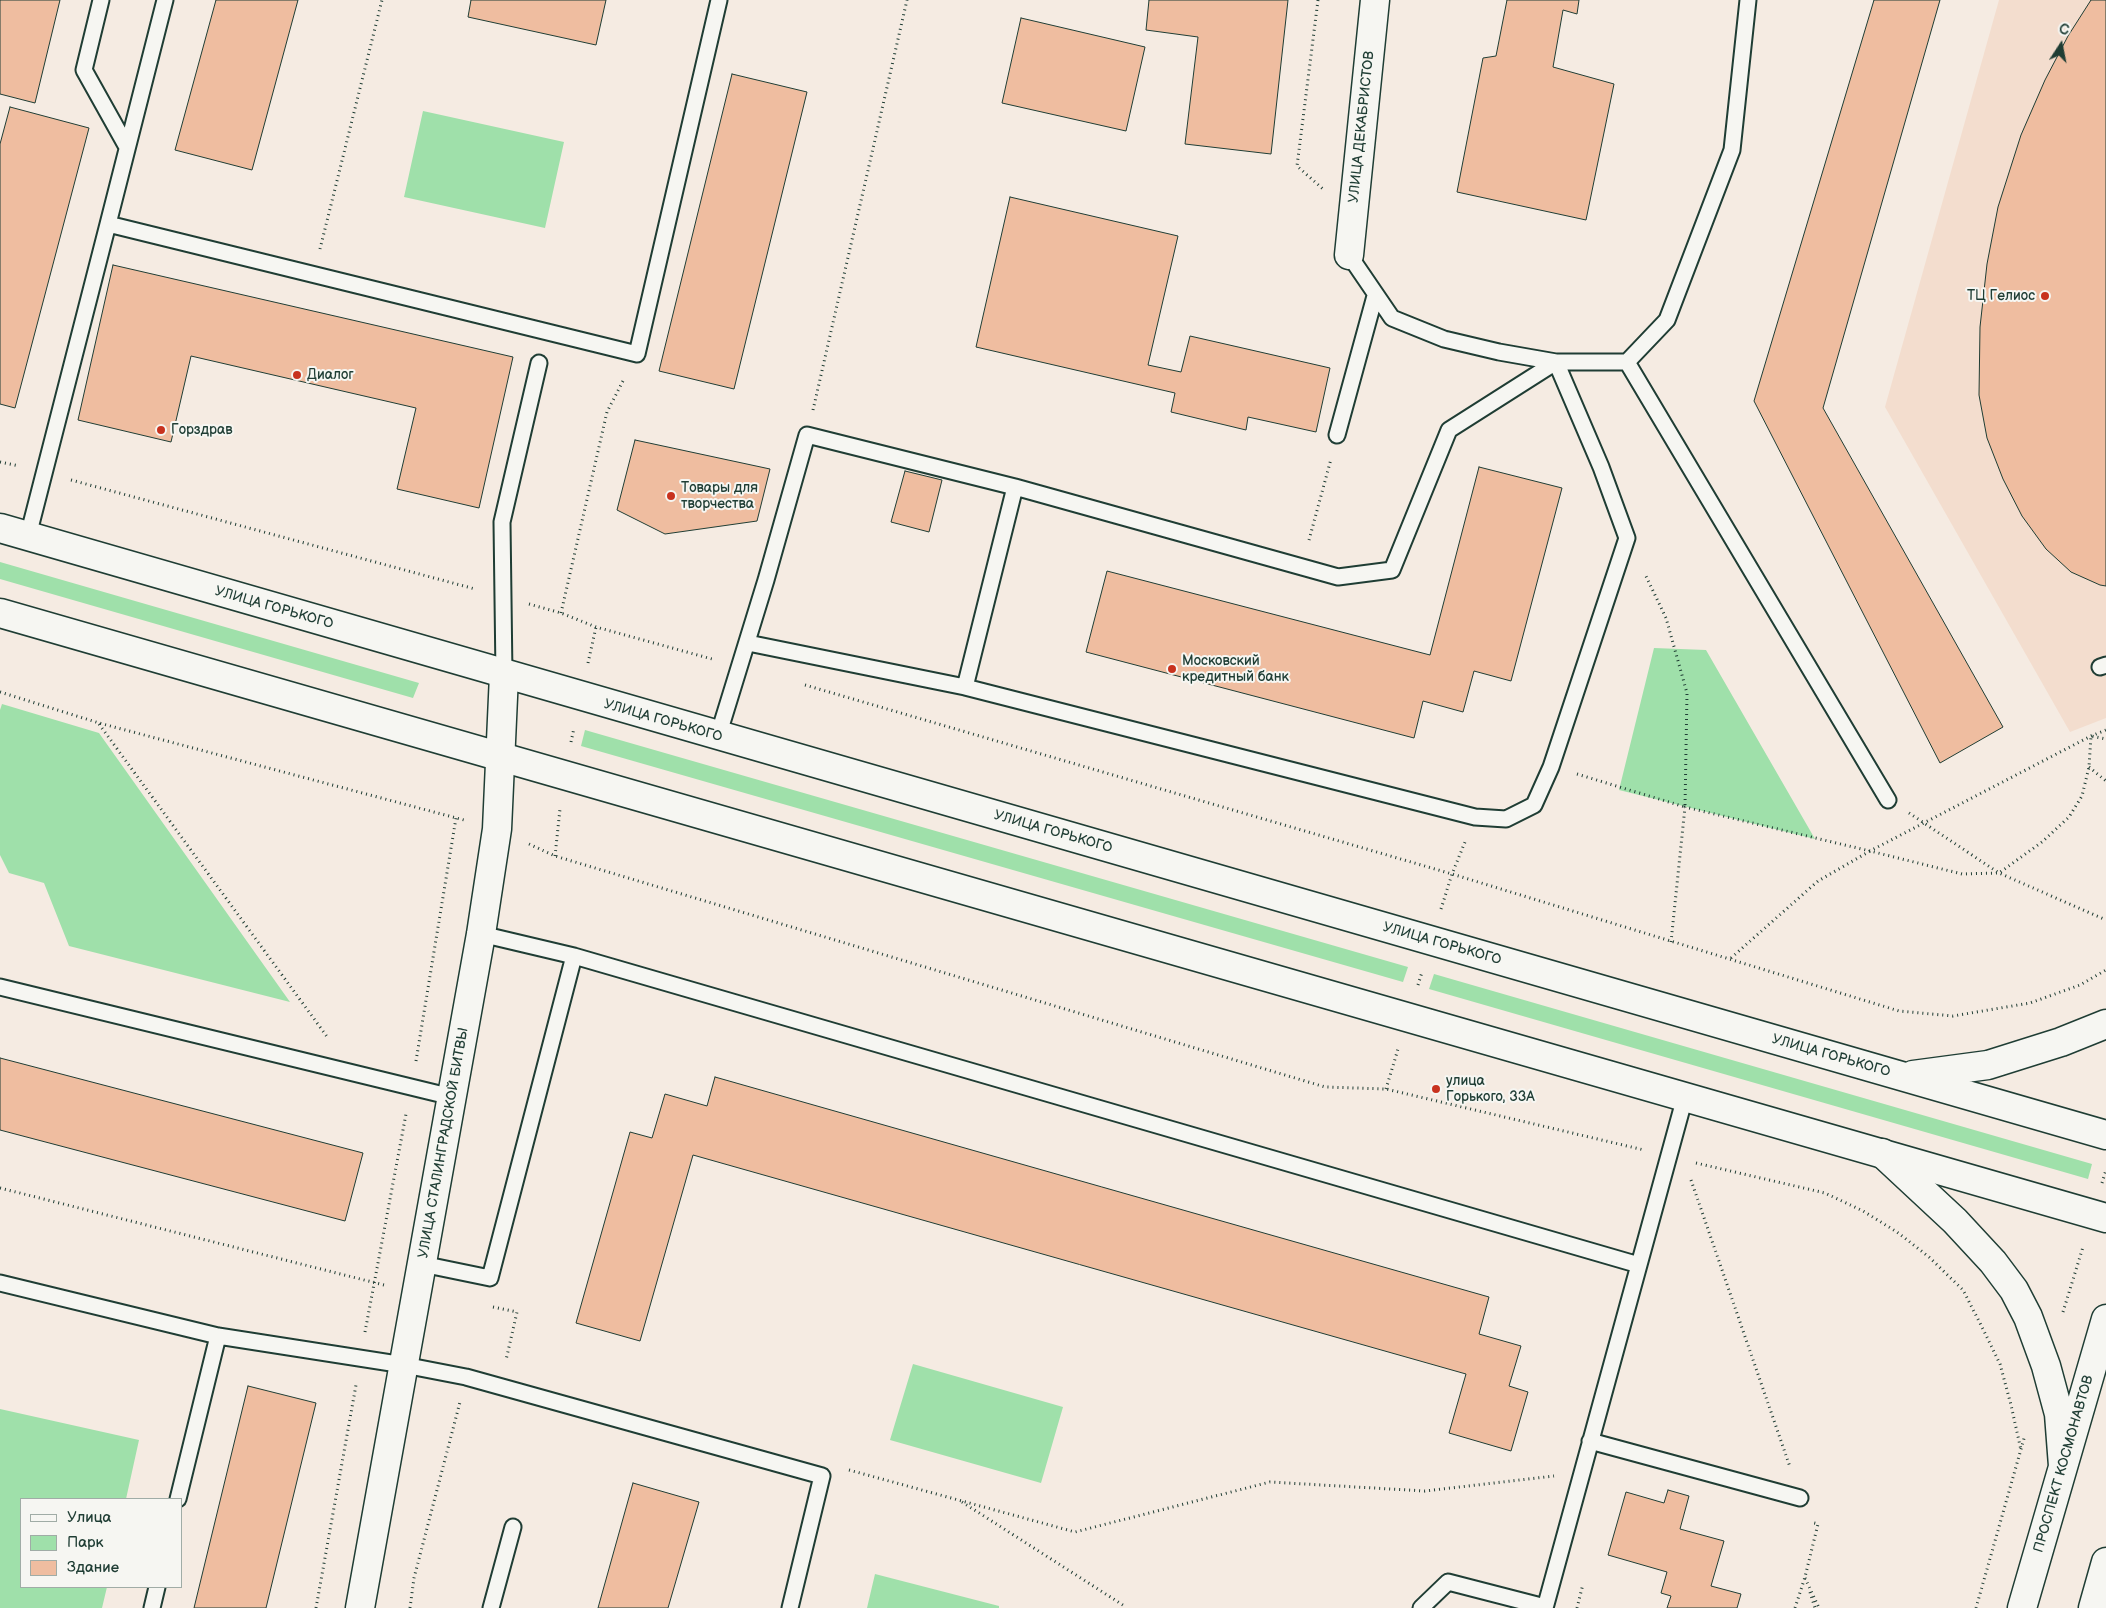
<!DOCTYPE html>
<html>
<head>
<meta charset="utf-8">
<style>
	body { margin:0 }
	#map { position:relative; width:2106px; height:1608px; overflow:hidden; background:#f5ebe2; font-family:"Balsamiq Sans",sans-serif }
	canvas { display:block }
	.legend { position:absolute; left:20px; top:1498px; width:162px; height:90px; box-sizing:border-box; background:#f6f6f2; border:1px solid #a0aca6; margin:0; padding:6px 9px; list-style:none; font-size:15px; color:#1f3d34 }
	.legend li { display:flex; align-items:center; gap:10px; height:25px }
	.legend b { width:25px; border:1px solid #a0aca6 }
	.north { position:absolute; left:2036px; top:20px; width:50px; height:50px; -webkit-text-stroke:4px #f6f6f2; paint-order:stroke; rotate:11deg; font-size:14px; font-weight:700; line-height:20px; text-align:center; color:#1f3d34 }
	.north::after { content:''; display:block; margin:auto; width:18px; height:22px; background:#1f3d34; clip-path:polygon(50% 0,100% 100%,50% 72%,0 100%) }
</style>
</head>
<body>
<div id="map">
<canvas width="2106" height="1608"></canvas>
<ul class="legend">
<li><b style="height:6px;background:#f6f6f2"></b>Улица</li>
<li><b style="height:14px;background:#9fe0aa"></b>Парк</li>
<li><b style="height:14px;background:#efbda0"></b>Здание</li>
</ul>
<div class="north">С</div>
</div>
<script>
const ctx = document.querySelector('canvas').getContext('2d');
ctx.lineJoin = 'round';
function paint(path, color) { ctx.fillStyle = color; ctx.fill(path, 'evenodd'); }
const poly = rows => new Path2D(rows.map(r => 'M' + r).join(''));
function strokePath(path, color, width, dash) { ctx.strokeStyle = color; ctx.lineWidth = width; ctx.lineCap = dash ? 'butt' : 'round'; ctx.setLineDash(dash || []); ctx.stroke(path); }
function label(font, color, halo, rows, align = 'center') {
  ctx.font = font + ' "Balsamiq Sans",sans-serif'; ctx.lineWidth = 4; ctx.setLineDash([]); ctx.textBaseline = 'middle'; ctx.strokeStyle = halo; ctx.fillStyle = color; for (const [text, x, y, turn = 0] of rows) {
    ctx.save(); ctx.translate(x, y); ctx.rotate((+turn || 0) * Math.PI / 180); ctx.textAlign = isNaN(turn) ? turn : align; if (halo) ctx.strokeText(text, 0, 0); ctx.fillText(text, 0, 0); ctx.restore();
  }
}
const built = poly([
	[1999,0,2106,0,2106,718,2070,732,1885,407]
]);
const green = poly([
	[423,111,564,142,545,228,404,197],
	[0,562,419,683,413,698,0,579],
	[1654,648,1706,650,1815,839,1619,790],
	[2,704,99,733,290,1002,69,946,44,883,9,873,0,855,0,710],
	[585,730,1408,967,1403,982,581,746],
	[1434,974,2092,1164,2088,1179,1429,989],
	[913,1364,1063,1407,1041,1483,890,1440],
	[0,1409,139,1440,126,1499,21,1499,21,1587,107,1587,102,1608,0,1608],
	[875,1574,999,1606,999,1608,867,1608]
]);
const building = poly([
	[0,0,60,0,35,103,0,94,0,0],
	[216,0,298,0,252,170,175,150,216,0],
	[471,0,606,0,596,45,468,17,471,0],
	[1149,0,1288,0,1271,154,1185,144,1198,37,1146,30,1149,0],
	[1507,0,1579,0,1577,14,1563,10,1553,67,1614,84,1586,220,1457,192,1483,58,1496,56,1507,0],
	[1874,0,1940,0,1823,408,2003,727,1940,763,1754,401,1874,0],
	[2091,0,2106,0,2106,586,2100,585,2071,572,2046,549,2022,516,2003,479,1987,438,1979,395,1980,327,1987,264,1998,207,2021,135,2045,80,2068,36,2091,0],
	[1021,18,1145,47,1126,131,1002,103,1021,18],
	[732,74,807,92,734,389,659,371,732,74],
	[10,107,89,128,15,408,0,404,0,144,10,107],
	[1010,197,1178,236,1148,365,1181,372,1190,336,1330,368,1316,432,1248,417,1246,430,1171,412,1175,393,976,347,1010,197],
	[113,265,513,357,479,508,397,489,416,408,191,356,171,442,78,420,113,265],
	[635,440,770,469,757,521,665,534,617,510,635,440],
	[1479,467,1562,488,1511,681,1474,671,1463,712,1423,701,1414,738,1086,652,1107,571,1430,655,1479,467],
	[905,471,942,480,929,532,891,522,905,471],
	[0,1058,363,1153,345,1221,0,1130,0,1058],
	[715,1077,1489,1297,1479,1334,1521,1346,1509,1386,1528,1392,1511,1451,1449,1433,1466,1374,693,1155,640,1341,576,1323,630,1132,652,1138,665,1094,707,1106,715,1077],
	[248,1386,316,1403,266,1608,194,1608,248,1386],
	[633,1483,699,1502,668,1608,598,1608,633,1483],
	[1668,1490,1689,1496,1680,1529,1724,1541,1711,1586,1741,1594,1737,1608,1667,1608,1671,1596,1661,1593,1667,1572,1608,1555,1626,1492,1664,1503,1668,1490]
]);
const path = poly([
	[1318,0,1297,166,1323,189],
	[320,249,382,0],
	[813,410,907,0],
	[0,462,19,466],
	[71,480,475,589],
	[1309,540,1331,459],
	[529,604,561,613,596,627,712,659],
	[561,613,607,412,624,379],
	[588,663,596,627],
	[805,685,1452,874,1899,1011,1953,1016,2030,1003,2080,985,2106,970],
	[0,692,99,723,464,820],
	[99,724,328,1038],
	[571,742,574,728],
	[2089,767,2106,781],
	[1577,774,1685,807,1687,693,1666,618,1645,574],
	[1909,813,1999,873,2106,920],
	[529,844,555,856,1325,1087,1386,1089,1644,1150],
	[555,856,560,809],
	[1441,909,1452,874,1465,842],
	[1671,942,1685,807,1870,851,2091,736,2106,730],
	[1731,958,1818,881,1870,851,1962,874,1999,873,2042,842,2069,817,2082,796,2089,767,2091,736,2106,739],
	[1418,985,1422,972],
	[416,1061,456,818],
	[1386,1089,1398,1049],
	[1696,1163,1825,1193,1863,1211,1897,1232,1929,1257,1963,1290,1984,1331,2000,1364,2011,1405,2021,1450],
	[1691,1180,1790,1467],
	[2102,1183,2106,1170],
	[0,1188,384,1285],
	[493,1307,517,1312,506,1360],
	[2063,1312,2083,1247],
	[365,1332,406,1114],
	[849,1470,1075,1532,1270,1482,1425,1491,1554,1476],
	[962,1502,1126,1607],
	[1805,1578,1819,1608],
	[1810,1592,1815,1608],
	[316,1608,356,1385],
	[410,1608,414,1578,460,1402],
	[1577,1608,1583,1584],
	[1795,1608,1805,1577,1818,1524,1814,1523],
	[1976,1608,2025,1435]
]);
const service = poly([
	[101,0,84,70,127,147],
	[108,224,165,0],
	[1349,255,1392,318,1444,339,1499,352,1556,362,1627,362,1667,320,1732,150,1748,0],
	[1627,362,1888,800],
	[1337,435,1375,296],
	[28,536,108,224,637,354,719,0],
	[748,643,965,687],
	[2100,667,2106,665],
	[504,675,502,522,539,363],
	[718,736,766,580,807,435,1015,487,1338,577,1392,570,1449,430,1556,362,1601,467,1627,538,1551,767,1534,805,1506,819,1475,817,965,687,1015,487],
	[481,934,574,956,1639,1265],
	[0,987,452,1097],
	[422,1264,490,1278,574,956],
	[0,1283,218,1336,404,1365,466,1377,822,1476,790,1608],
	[1590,1441,1800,1498],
	[178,1499,218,1336],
	[152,1608,157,1587],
	[491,1608,513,1527],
	[1421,1608,1448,1582,1545,1607],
	[1545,1608,1685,1097]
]);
const minor = poly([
	[1349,255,1375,0],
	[360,1608,481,934,497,829,504,675]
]);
const tertiary = poly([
	[1882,1153,1955,1221,1993,1262,2014,1290,2028,1317,2046,1366,2059,1414,2063,1466],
	[2022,1608,2106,1319],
	[2093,1608,2106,1562]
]);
const secondary = poly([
	[0,528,2106,1135],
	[0,613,2106,1218],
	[1913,1075,1988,1065,2061,1042,2106,1024]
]);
const markers = [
	[2045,296,5,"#c8321e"],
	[297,375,5,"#c8321e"],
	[161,430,5,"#c8321e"],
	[671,496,5,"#c8321e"],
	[1172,669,5,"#c8321e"],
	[1436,1089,5,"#c8321e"]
];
const streetNames = [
	["УЛИЦА ДЕКАБРИСТОВ",1362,127,-84],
	["УЛИЦА ГОРЬКОГО",274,608,16],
	["УЛИЦА ГОРЬКОГО",663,721,16],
	["УЛИЦА ГОРЬКОГО",1053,832,16],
	["УЛИЦА ГОРЬКОГО",1442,944,16],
	["УЛИЦА ГОРЬКОГО",1831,1056,16],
	["УЛИЦА СТАЛИНГРАДСКОЙ БИТВЫ",444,1143,-80],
	["ПРОСПЕКТ КОСМОНАВТОВ",2064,1464,-74]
];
const poiNames = [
	["ТЦ Гелиос",2035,296,"right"],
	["Диалог",307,375],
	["Горздрав",171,430],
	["Товары для",681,488],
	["творчества",681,504],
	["Московский",1182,661],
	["кредитный банк",1182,677],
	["улица",1446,1081],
	["Горького, 33А",1446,1097]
];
paint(built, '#f3ddce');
paint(green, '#9fe0aa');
paint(building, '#efbda0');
strokePath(building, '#1f3d34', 1);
strokePath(service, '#1f3d34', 19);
strokePath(minor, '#1f3d34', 31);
strokePath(tertiary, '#1f3d34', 31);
strokePath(secondary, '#1f3d34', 31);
strokePath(path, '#1f3d34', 3, [1, 4]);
strokePath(service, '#f6f6f2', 15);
strokePath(minor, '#f6f6f2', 28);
strokePath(tertiary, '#f6f6f2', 28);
strokePath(secondary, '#f6f6f2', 28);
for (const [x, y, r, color] of markers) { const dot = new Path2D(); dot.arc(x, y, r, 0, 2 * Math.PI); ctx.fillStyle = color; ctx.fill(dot); strokePath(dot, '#f6f6f2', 2); }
label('14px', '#1f3d34', '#f6f6f2', streetNames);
label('14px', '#1f3d34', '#f6f6f2', poiNames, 'left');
</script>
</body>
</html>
